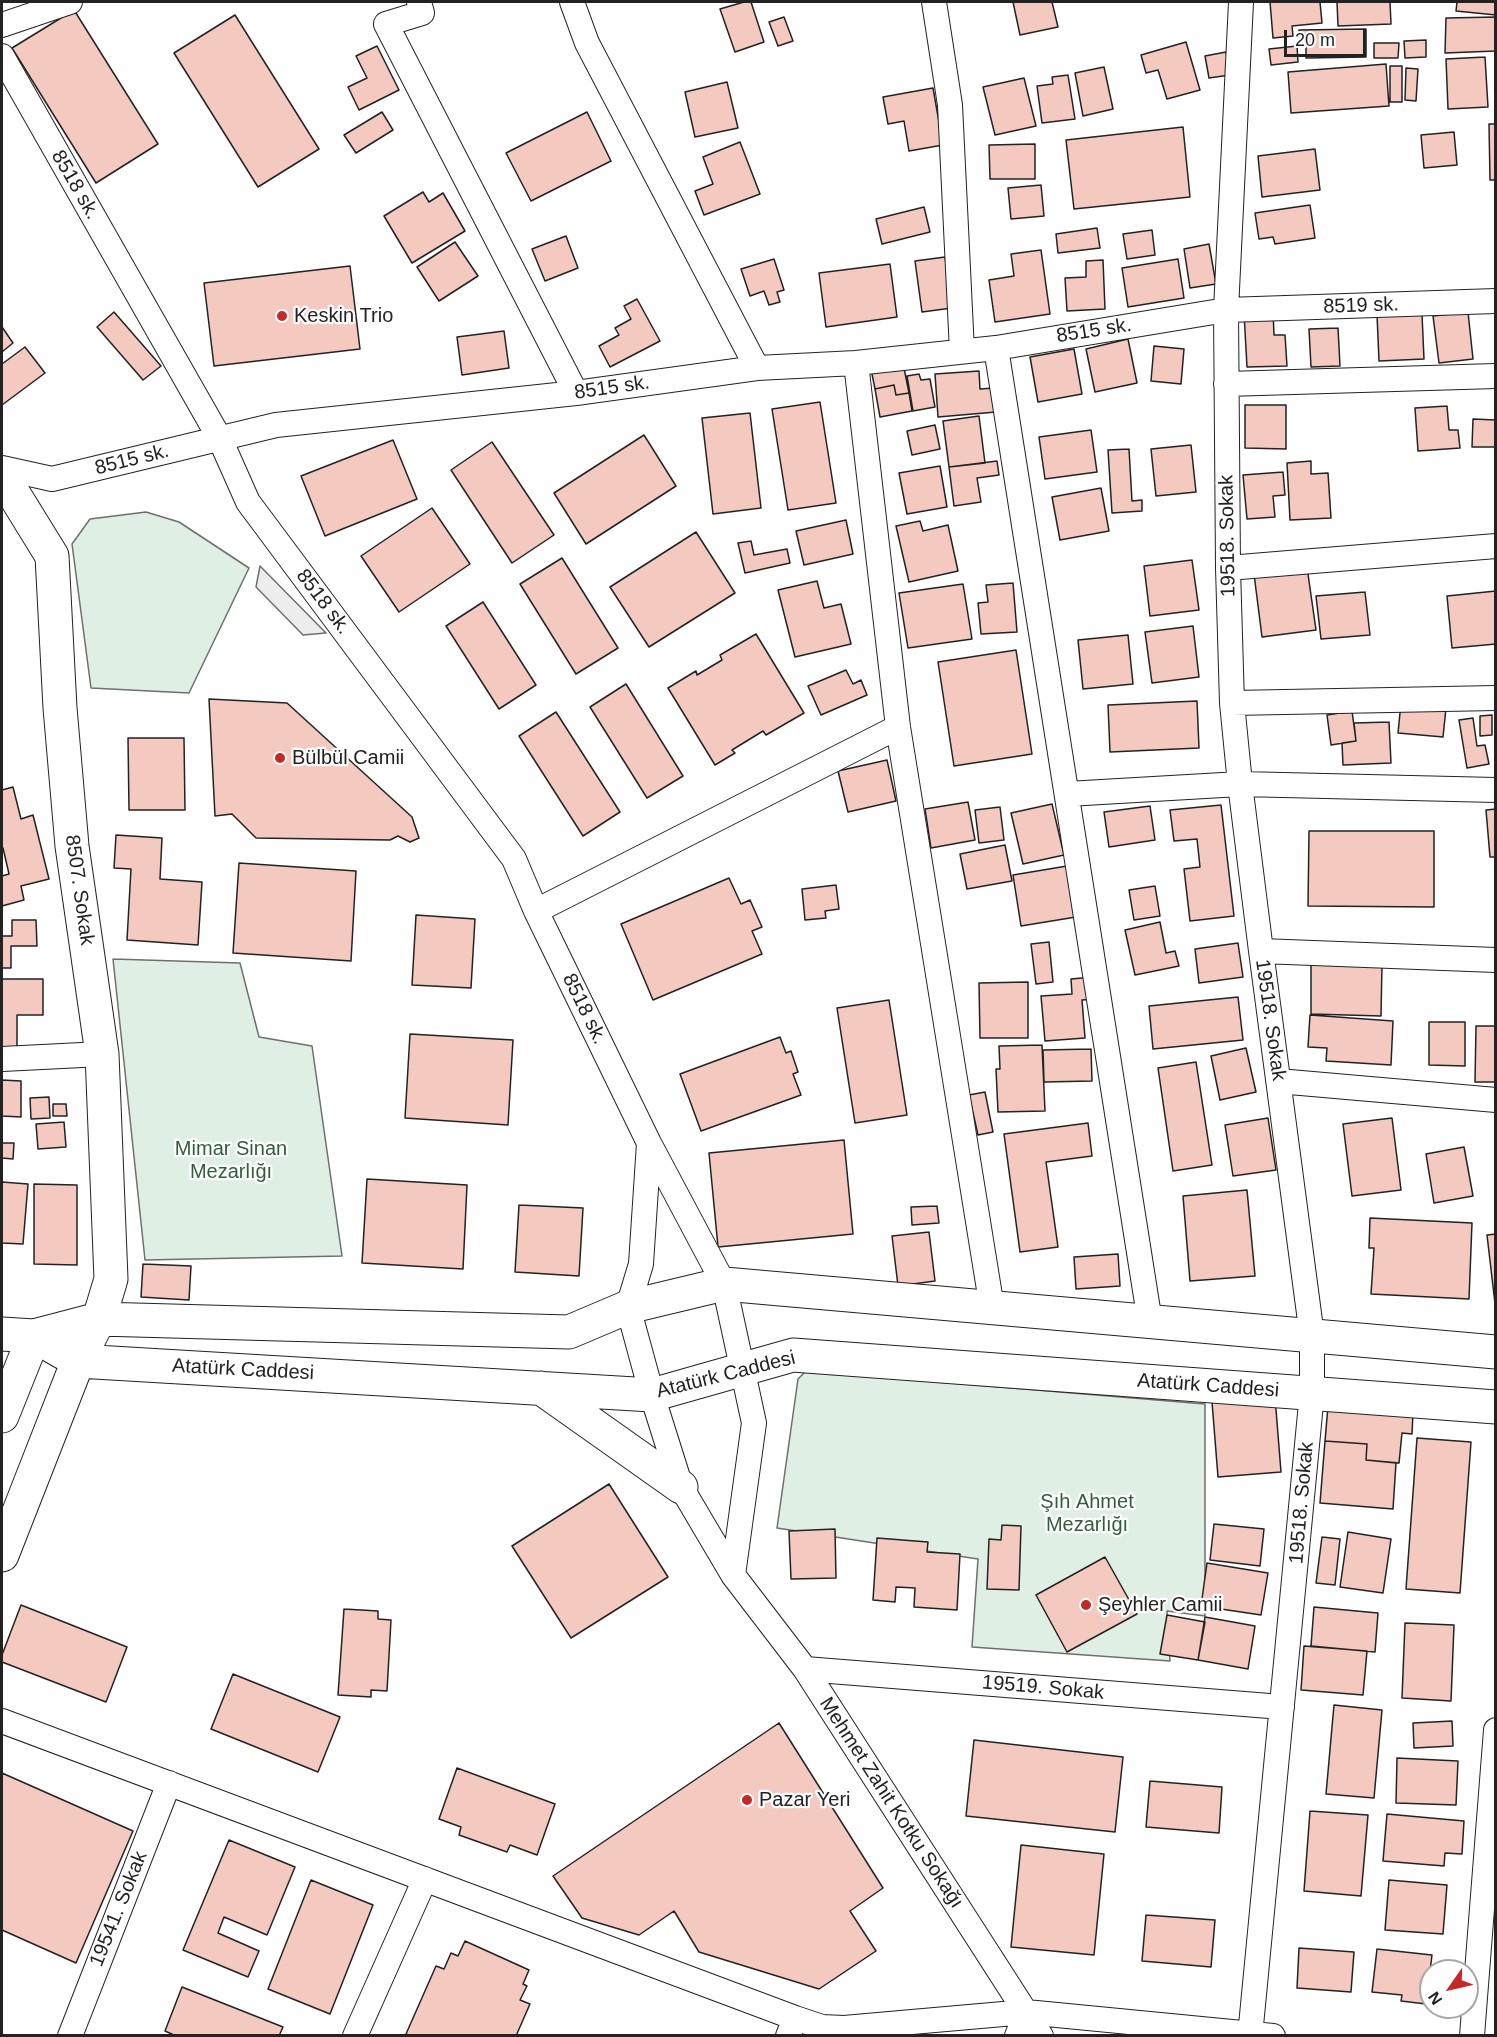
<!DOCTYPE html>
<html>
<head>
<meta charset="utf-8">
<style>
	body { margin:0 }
	#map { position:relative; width:1497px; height:2037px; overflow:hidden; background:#fff; font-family:Helvetica,sans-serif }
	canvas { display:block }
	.frame { position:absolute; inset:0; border:3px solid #222; pointer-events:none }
	.north { position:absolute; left:1419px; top:1959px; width:60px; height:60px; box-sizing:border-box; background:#fff; border:2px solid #a7a7a7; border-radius:50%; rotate:236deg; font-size:16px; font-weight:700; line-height:24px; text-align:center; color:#222 }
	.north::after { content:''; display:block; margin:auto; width:21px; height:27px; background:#c62828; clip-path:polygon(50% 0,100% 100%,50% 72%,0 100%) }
	.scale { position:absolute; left:1284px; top:30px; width:82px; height:27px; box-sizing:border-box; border:3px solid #222; border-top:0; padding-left:8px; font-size:18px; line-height:21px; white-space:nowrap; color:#222; -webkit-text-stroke:4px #fff; paint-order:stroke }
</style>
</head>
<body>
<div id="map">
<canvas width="1497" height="2037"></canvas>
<div class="frame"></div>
<div class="north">N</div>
<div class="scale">20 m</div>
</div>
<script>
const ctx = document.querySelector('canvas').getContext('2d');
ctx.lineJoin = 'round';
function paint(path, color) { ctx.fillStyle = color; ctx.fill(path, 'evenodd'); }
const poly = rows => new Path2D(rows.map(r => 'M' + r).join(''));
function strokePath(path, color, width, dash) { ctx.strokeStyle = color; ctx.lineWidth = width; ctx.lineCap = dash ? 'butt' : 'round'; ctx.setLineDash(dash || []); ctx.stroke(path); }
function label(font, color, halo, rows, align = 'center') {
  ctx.font = font + ' Helvetica,sans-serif'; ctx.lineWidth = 4.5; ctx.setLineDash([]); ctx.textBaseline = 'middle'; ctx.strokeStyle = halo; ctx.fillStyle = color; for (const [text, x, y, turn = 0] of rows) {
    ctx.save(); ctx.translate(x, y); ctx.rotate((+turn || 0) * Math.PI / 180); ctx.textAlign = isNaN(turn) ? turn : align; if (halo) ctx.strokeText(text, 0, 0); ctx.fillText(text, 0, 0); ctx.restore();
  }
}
const green = poly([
	[146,512,179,522,249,568,189,693,91,688,72,544,90,519,146,512],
	[113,959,240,963,259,1037,312,1046,342,1256,145,1260,113,959],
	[806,1371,1205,1404,1205,1616,1167,1611,1170,1661,972,1647,978,1559,777,1528,798,1379,806,1371]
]);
const parking = poly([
	[260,566,326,633,303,635,256,587,260,566]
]);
const building = poly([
	[744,2,751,2,764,42,735,52,720,9,744,2],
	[1013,2,1052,2,1058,27,1020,35,1013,2],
	[1270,2,1320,2,1322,23,1292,26,1293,36,1273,38,1270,2],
	[1337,2,1390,2,1391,24,1338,26,1337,2],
	[1457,2,1496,2,1496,15,1456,11,1457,2],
	[74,10,158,144,96,183,12,48,74,10],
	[235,15,319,149,258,187,174,53,235,15],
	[784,17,793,41,778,46,769,22,784,17],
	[1496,17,1496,51,1445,53,1446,18,1496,17],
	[1366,29,1366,57,1306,58,1306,39,1299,40,1299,30,1366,29],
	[1426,40,1426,57,1405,58,1404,41,1426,40],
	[1186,42,1200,90,1167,99,1158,70,1146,73,1141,55,1186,42],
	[1374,43,1399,43,1398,58,1374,58,1374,43],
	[377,46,399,90,359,110,348,87,367,78,356,56,377,46],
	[1297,46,1298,62,1271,65,1269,49,1297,46],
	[1226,52,1230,75,1209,78,1205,56,1226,52],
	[1485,57,1488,107,1448,109,1446,59,1485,57],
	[1386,64,1389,106,1291,113,1288,72,1386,64],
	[1390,66,1402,66,1402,102,1390,102,1390,66],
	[1104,67,1113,109,1083,116,1075,73,1104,67],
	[1406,68,1418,69,1416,101,1405,100,1406,68],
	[1068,75,1075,119,1042,123,1037,86,1053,84,1052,77,1068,75],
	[1024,78,1036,126,995,135,983,87,1024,78],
	[727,82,738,128,695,137,685,92,727,82],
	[933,88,943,145,909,151,904,121,888,124,883,97,933,88],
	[382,112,393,130,356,153,344,135,382,112],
	[587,112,611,161,531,201,506,153,587,112],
	[1489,124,1496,124,1496,180,1490,180,1489,124],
	[1183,127,1190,197,1074,209,1066,140,1183,127],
	[1454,132,1457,165,1424,168,1421,135,1454,132],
	[740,142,760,194,704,215,695,191,713,184,703,157,740,142],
	[1035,144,1035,179,990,179,989,145,1035,144],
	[1315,149,1320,190,1262,197,1258,156,1315,149],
	[1041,185,1044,216,1011,219,1008,188,1041,185],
	[423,192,429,202,443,193,465,231,412,263,384,216,423,192],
	[1310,205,1315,238,1275,244,1273,237,1259,239,1255,213,1310,205],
	[924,207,930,232,882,244,876,219,924,207],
	[1097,228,1100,248,1058,253,1056,234,1097,228],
	[1152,230,1155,255,1127,259,1123,234,1152,230],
	[566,236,578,268,545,281,532,249,566,236],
	[455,242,478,276,439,301,417,267,455,242],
	[1209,244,1216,284,1190,288,1184,249,1209,244],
	[1041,250,1050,314,995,322,989,280,1014,276,1011,254,1041,250],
	[945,257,952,308,922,312,915,261,945,257],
	[774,259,784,290,777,292,780,302,769,305,764,291,750,296,741,269,774,259],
	[1178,259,1184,298,1128,307,1122,268,1178,259],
	[1103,260,1105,309,1067,311,1065,278,1086,277,1086,261,1103,260],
	[890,264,897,317,826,327,819,273,890,264],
	[350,266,360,349,214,366,204,283,350,266],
	[637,299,660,341,610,367,599,346,619,335,615,328,631,319,624,306,637,299],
	[1273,311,1274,335,1285,335,1287,366,1247,367,1244,313,1273,311],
	[114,312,161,366,143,380,97,327,114,312],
	[1468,312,1473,359,1439,363,1433,316,1468,312],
	[1422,314,1424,359,1379,361,1377,315,1422,314],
	[2,327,13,343,2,352,2,327],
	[1338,328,1340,366,1311,367,1309,329,1338,328],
	[504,331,509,368,462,375,457,337,504,331],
	[1128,339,1137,383,1095,392,1086,349,1128,339],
	[1154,346,1184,349,1181,384,1151,381,1154,346],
	[25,347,45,373,2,405,2,364,25,347],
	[1074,349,1082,394,1038,402,1030,357,1074,349],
	[903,363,909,393,896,395,894,385,875,389,871,369,903,363],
	[979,371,980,389,994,388,996,412,938,417,935,374,979,371],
	[919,374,921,380,930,379,935,407,913,411,907,376,919,374],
	[894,385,896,395,909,393,912,411,880,417,875,389,894,385],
	[820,402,836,503,788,510,772,409,820,402],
	[1245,405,1286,405,1286,449,1245,448,1245,405],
	[1447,406,1449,430,1458,430,1460,448,1418,451,1415,408,1447,406],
	[750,413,761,508,713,514,702,418,750,413],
	[979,416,985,463,949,467,943,421,979,416],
	[1473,419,1496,420,1496,447,1472,447,1473,419],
	[935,425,940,449,912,455,907,431,935,425],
	[1091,430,1097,472,1045,479,1039,437,1091,430],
	[644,435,676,486,586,544,554,493,644,435],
	[393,440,417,499,325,536,301,476,393,440],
	[492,442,554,535,512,563,451,470,492,442],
	[1191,445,1196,492,1156,496,1151,449,1191,445],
	[1129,449,1132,501,1142,500,1142,511,1112,513,1108,450,1129,449],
	[997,461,999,475,977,478,981,502,954,506,949,467,997,461],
	[1311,461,1311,474,1328,473,1331,518,1290,520,1287,463,1311,461],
	[940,466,947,507,907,514,899,473,940,466],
	[1283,472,1285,495,1273,496,1275,517,1247,519,1243,475,1283,472],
	[1101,488,1109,531,1060,540,1052,497,1101,488],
	[432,508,470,564,399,612,361,556,432,508],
	[846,520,853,554,804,565,796,531,846,520],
	[920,521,923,531,948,525,958,571,909,582,896,526,920,521],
	[696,532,735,593,649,647,610,587,696,532],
	[751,541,754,555,787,549,790,563,745,573,738,543,751,541],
	[562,558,618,648,576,674,520,584,562,558],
	[1192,560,1199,610,1150,616,1144,566,1192,560],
	[1307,567,1316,630,1262,637,1254,574,1307,567],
	[817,581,824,608,841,604,851,644,795,657,778,590,817,581],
	[1013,583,1017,632,981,634,978,603,988,602,986,585,1013,583],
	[963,584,972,639,908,648,899,593,963,584],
	[1496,591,1496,644,1452,648,1447,596,1496,591],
	[1365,592,1370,635,1321,639,1316,596,1365,592],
	[483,602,536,685,499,709,446,626,483,602],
	[1193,626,1199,677,1152,683,1145,632,1193,626],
	[756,634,804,713,766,735,763,731,732,750,735,753,715,765,668,688,696,671,697,675,722,660,720,655,756,634],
	[1128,635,1133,684,1083,689,1078,640,1128,635],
	[1016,650,1032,754,954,766,938,662,1016,650],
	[846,670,853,684,861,680,867,695,821,715,808,686,846,670],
	[626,684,683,776,647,798,590,707,626,684],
	[209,699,287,703,412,817,419,838,410,842,398,836,390,840,256,838,232,814,215,816,209,699],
	[1197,701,1199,748,1110,752,1108,705,1197,701],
	[1401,703,1446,708,1443,737,1398,733,1401,703],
	[1352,711,1356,741,1331,745,1327,715,1352,711],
	[556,712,620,812,583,836,519,736,556,712],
	[1492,715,1492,735,1480,736,1480,716,1492,715],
	[1473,718,1477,746,1485,745,1489,764,1467,768,1459,720,1473,718],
	[1389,722,1391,763,1343,765,1342,743,1356,741,1354,723,1389,722],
	[128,738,184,738,185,810,129,810,128,738],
	[887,760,896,801,848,812,838,771,887,760],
	[13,787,21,819,33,815,49,879,21,886,24,900,2,906,2,876,9,874,3,848,2,849,2,790,13,787],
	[968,802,975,840,931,848,925,809,968,802],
	[1052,804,1064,855,1023,864,1011,813,1052,804],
	[1221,805,1234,916,1190,921,1184,869,1200,867,1197,839,1174,841,1170,810,1221,805],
	[1150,806,1155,840,1109,847,1104,812,1150,806],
	[1000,807,1004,840,979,843,975,810,1000,807],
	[1496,809,1496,857,1490,857,1486,810,1496,809],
	[1309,831,1434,831,1434,907,1308,906,1309,831],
	[116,835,162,838,160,879,202,882,198,945,127,940,131,869,114,868,116,835],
	[1005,845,1012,881,967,889,960,854,1005,845],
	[239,863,356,871,351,961,233,953,239,863],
	[1067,866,1076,917,1021,926,1013,875,1067,866],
	[729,878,741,904,750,900,762,927,752,931,762,954,653,1000,621,924,729,878],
	[836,885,839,909,825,911,826,918,805,920,802,889,836,885],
	[1155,886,1160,916,1134,920,1129,890,1155,886],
	[416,915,475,919,471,988,412,985,416,915],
	[12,920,36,920,37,946,11,946,11,968,2,968,2,936,12,936,12,920],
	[1160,922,1166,953,1175,951,1179,966,1135,975,1125,930,1160,922],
	[1049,942,1053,982,1036,984,1031,944,1049,942],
	[1238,943,1243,977,1199,983,1195,949,1238,943],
	[1311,964,1382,965,1381,1016,1311,1014,1311,964],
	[1093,977,1095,999,1082,1000,1085,1038,1045,1041,1041,996,1072,994,1071,979,1093,977],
	[2,979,43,979,43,1015,17,1015,17,1051,2,1051,2,979],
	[1028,982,1028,1038,980,1038,979,983,1028,982],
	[1238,997,1243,1040,1153,1049,1149,1006,1238,997],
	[889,1000,907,1115,855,1123,837,1008,889,1000],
	[1310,1015,1393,1021,1391,1065,1326,1061,1327,1048,1308,1047,1310,1015],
	[1429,1022,1465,1022,1465,1066,1429,1065,1429,1022],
	[1476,1026,1496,1026,1496,1082,1475,1082,1476,1026],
	[410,1034,513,1040,508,1125,405,1118,410,1034],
	[780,1037,786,1053,791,1051,798,1072,793,1074,801,1095,701,1131,680,1074,780,1037],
	[1042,1045,1045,1111,998,1112,996,1069,1000,1069,999,1046,1042,1045],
	[1246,1048,1256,1092,1220,1100,1211,1056,1246,1048],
	[1091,1049,1092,1081,1044,1082,1043,1050,1091,1049],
	[1196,1062,1212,1165,1173,1171,1158,1068,1196,1062],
	[2,1080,21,1081,21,1117,2,1116,2,1080],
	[985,1092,993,1132,978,1135,969,1095,985,1092],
	[49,1097,50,1118,31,1119,30,1098,49,1097],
	[53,1104,66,1104,67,1116,53,1116,53,1104],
	[1268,1118,1276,1170,1233,1176,1225,1125,1268,1118],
	[1392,1118,1401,1190,1352,1196,1343,1124,1392,1118],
	[64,1122,66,1147,38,1149,36,1124,64,1122],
	[1088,1123,1092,1156,1046,1162,1058,1247,1020,1252,1004,1134,1088,1123],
	[844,1140,853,1234,718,1247,709,1153,844,1140],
	[2,1143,14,1143,13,1159,2,1158,2,1143],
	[1464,1147,1473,1196,1434,1203,1426,1154,1464,1147],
	[367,1179,467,1185,463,1269,362,1263,367,1179],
	[2,1182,28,1184,23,1244,2,1243,2,1182],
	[34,1184,77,1185,77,1265,34,1264,34,1184],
	[1247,1190,1255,1276,1190,1281,1183,1196,1247,1190],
	[519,1205,583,1208,579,1276,515,1272,519,1205],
	[937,1206,939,1223,912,1225,911,1207,937,1206],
	[1370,1218,1472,1223,1469,1299,1371,1294,1374,1248,1369,1248,1370,1218],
	[929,1232,935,1281,898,1286,892,1236,929,1232],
	[1496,1234,1496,1312,1487,1235,1496,1234],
	[1118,1254,1120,1286,1076,1289,1074,1257,1118,1254],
	[143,1264,191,1266,189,1300,141,1297,143,1264],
	[1275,1397,1281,1472,1218,1477,1212,1402,1275,1397],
	[1328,1406,1413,1413,1412,1434,1402,1433,1399,1463,1366,1460,1367,1444,1325,1441,1328,1406],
	[1417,1438,1471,1442,1460,1593,1406,1589,1417,1438],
	[1325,1441,1367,1444,1366,1460,1396,1463,1393,1509,1320,1503,1325,1441],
	[609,1484,668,1577,571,1638,512,1546,609,1484],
	[1214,1524,1264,1529,1260,1566,1210,1560,1214,1524],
	[1002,1525,1021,1526,1019,1590,987,1589,989,1539,1001,1540,1002,1525],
	[835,1529,836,1578,791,1579,789,1531,835,1529],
	[1348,1532,1391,1539,1383,1593,1340,1587,1348,1532],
	[1322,1537,1340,1539,1335,1585,1316,1583,1322,1537],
	[877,1538,928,1542,927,1552,960,1554,957,1610,914,1607,915,1588,896,1587,895,1602,873,1600,877,1538],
	[1105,1557,1137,1614,1067,1652,1036,1595,1105,1557],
	[1207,1563,1268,1573,1261,1615,1201,1606,1207,1563],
	[21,1605,127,1647,106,1702,2,1662,2,1655,21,1605],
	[1314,1607,1378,1613,1375,1652,1311,1646,1314,1607],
	[344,1609,378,1611,378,1619,391,1620,387,1691,371,1690,371,1697,338,1695,344,1609],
	[1167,1615,1205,1622,1198,1660,1160,1654,1167,1615],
	[1205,1617,1255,1626,1248,1669,1198,1660,1205,1617],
	[1405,1623,1454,1625,1451,1701,1402,1698,1405,1623],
	[1304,1646,1367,1651,1363,1695,1301,1690,1304,1646],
	[233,1674,340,1717,318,1772,211,1729,233,1674],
	[1334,1705,1382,1710,1374,1798,1326,1794,1334,1705],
	[1452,1721,1453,1746,1414,1748,1413,1723,1452,1721],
	[779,1723,883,1888,850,1911,876,1951,819,1989,699,1952,674,1911,639,1935,582,1918,553,1876,779,1723],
	[974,1740,1123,1757,1115,1832,966,1816,974,1740],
	[1397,1758,1458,1761,1456,1805,1396,1803,1397,1758],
	[457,1768,555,1804,537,1855,510,1845,507,1852,459,1835,461,1827,439,1819,457,1768],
	[2,1773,133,1831,76,1963,2,1930,2,1773],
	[1150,1781,1222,1787,1219,1833,1146,1827,1150,1781],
	[1310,1811,1368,1815,1361,1896,1304,1891,1310,1811],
	[1387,1814,1464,1821,1462,1854,1445,1853,1444,1866,1383,1861,1387,1814],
	[229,1840,295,1867,267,1935,224,1917,218,1933,259,1951,248,1977,183,1950,229,1840],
	[1021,1845,1104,1854,1094,1955,1011,1947,1021,1845],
	[311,1880,373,1905,330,2014,268,1989,311,1880],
	[1389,1880,1447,1885,1443,1934,1385,1930,1389,1880],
	[1146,1915,1215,1920,1211,1967,1142,1961,1146,1915],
	[465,1941,529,1970,523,1984,527,1986,520,2000,530,2004,516,2036,410,2036,406,2034,436,1966,444,1969,451,1953,458,1956,465,1941],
	[1299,1948,1354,1952,1351,1992,1297,1988,1299,1948],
	[1377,1949,1432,1955,1426,2004,1401,2001,1402,1995,1372,1992,1377,1949],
	[182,1987,283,2027,279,2036,176,2036,165,2031,182,1987]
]);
const street = poly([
	[419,2,422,13,386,24,576,393],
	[572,2,587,43,757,368],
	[934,2,950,105,962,351],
	[1241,2,1226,310,1228,568,1232,703,1240,784,1261,951,1312,1336,1312,1393,1250,2036],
	[2,25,70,2],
	[2,56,220,439,248,502,514,859,536,911,649,1143,724,1284,754,1423,733,1575],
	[996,348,1150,1322],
	[856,363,898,727,992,1308],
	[1226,384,1496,376],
	[2,468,52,479,276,425,576,393,757,368,856,363,996,348,1226,310,1496,301],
	[1228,568,1496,546],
	[1232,703,1496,698],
	[1067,794,1240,784,1496,790],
	[536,911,898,727],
	[1261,951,1496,960],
	[2,1059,102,1054],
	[1278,1081,1496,1100],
	[649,1143,641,1264,628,1307,652,1395,681,1487,733,1575,805,1669,1041,2036],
	[805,1669,1282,1707],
	[2,1721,795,2018],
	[70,2036,169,1783],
	[355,2036,425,1879],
	[788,2036,795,2018,822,2027,844,2028,1026,2012,1273,2036],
	[1017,2036,1026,2012],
	[1472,2036,1496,1730]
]);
const secondary = poly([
	[2,475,52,556,60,708,72,846,102,1054,111,1279,99,1319,78,1361,2,1555],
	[2,1334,34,1336,99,1319,569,1332,628,1307,724,1284,1496,1352],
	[34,1336,78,1361,652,1395,793,1355,1496,1407],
	[541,1388,681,1487],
	[2,1416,34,1336]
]);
const markers = [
	[282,316,6,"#c62828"],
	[280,758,6,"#c62828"],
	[1086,1605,6,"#c62828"],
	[747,1800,6,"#c62828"]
];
const streetNames = [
	["8518 sk.",75,185,60],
	["8519 sk.",1361,306,-2],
	["8515 sk.",1094,331,-9],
	["8515 sk.",612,388,-8],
	["8515 sk.",132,460,-14],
	["19518. Sokak",1228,536,-91],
	["8518 sk.",323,602,53],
	["8507. Sokak",79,890,82],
	["8518 sk.",584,1009,64],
	["19518. Sokak",1270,1020,82],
	["Atatürk Caddesi",243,1370,3],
	["Atatürk Caddesi",726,1375,-14],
	["Atatürk Caddesi",1208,1386,4],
	["19518. Sokak",1302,1503,-85],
	["19519. Sokak",1043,1688,5],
	["Mehmet Zahit Kotku Sokağı",891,1803,57],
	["19541. Sokak",119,1909,-68]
];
const poiNames = [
	["Keskin Trio",294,316],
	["Bülbül Camii",292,758],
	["Şeyhler Camii",1098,1605],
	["Pazar Yeri",759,1800]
];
const parkNames = [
	["Mimar Sinan",231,1149],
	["Mezarlığı",231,1172],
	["Şıh Ahmet",1087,1502],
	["Mezarlığı",1087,1525]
];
paint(green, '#e0efe3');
strokePath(green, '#6f6f6f', 1.5);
paint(parking, '#ededed');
strokePath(parking, '#6f6f6f', 1.5);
paint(building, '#f3c9c0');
strokePath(building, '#222', 1.5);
strokePath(street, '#222', 26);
strokePath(secondary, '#222', 35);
strokePath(street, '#fff', 24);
strokePath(secondary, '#fff', 33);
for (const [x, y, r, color] of markers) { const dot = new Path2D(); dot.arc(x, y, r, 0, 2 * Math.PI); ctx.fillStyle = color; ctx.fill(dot); strokePath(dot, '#fff', 2); }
label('20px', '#222', '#fff', streetNames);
label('20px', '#222', '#fff', poiNames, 'left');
label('20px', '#2f5e38', '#fff', parkNames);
</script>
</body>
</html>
